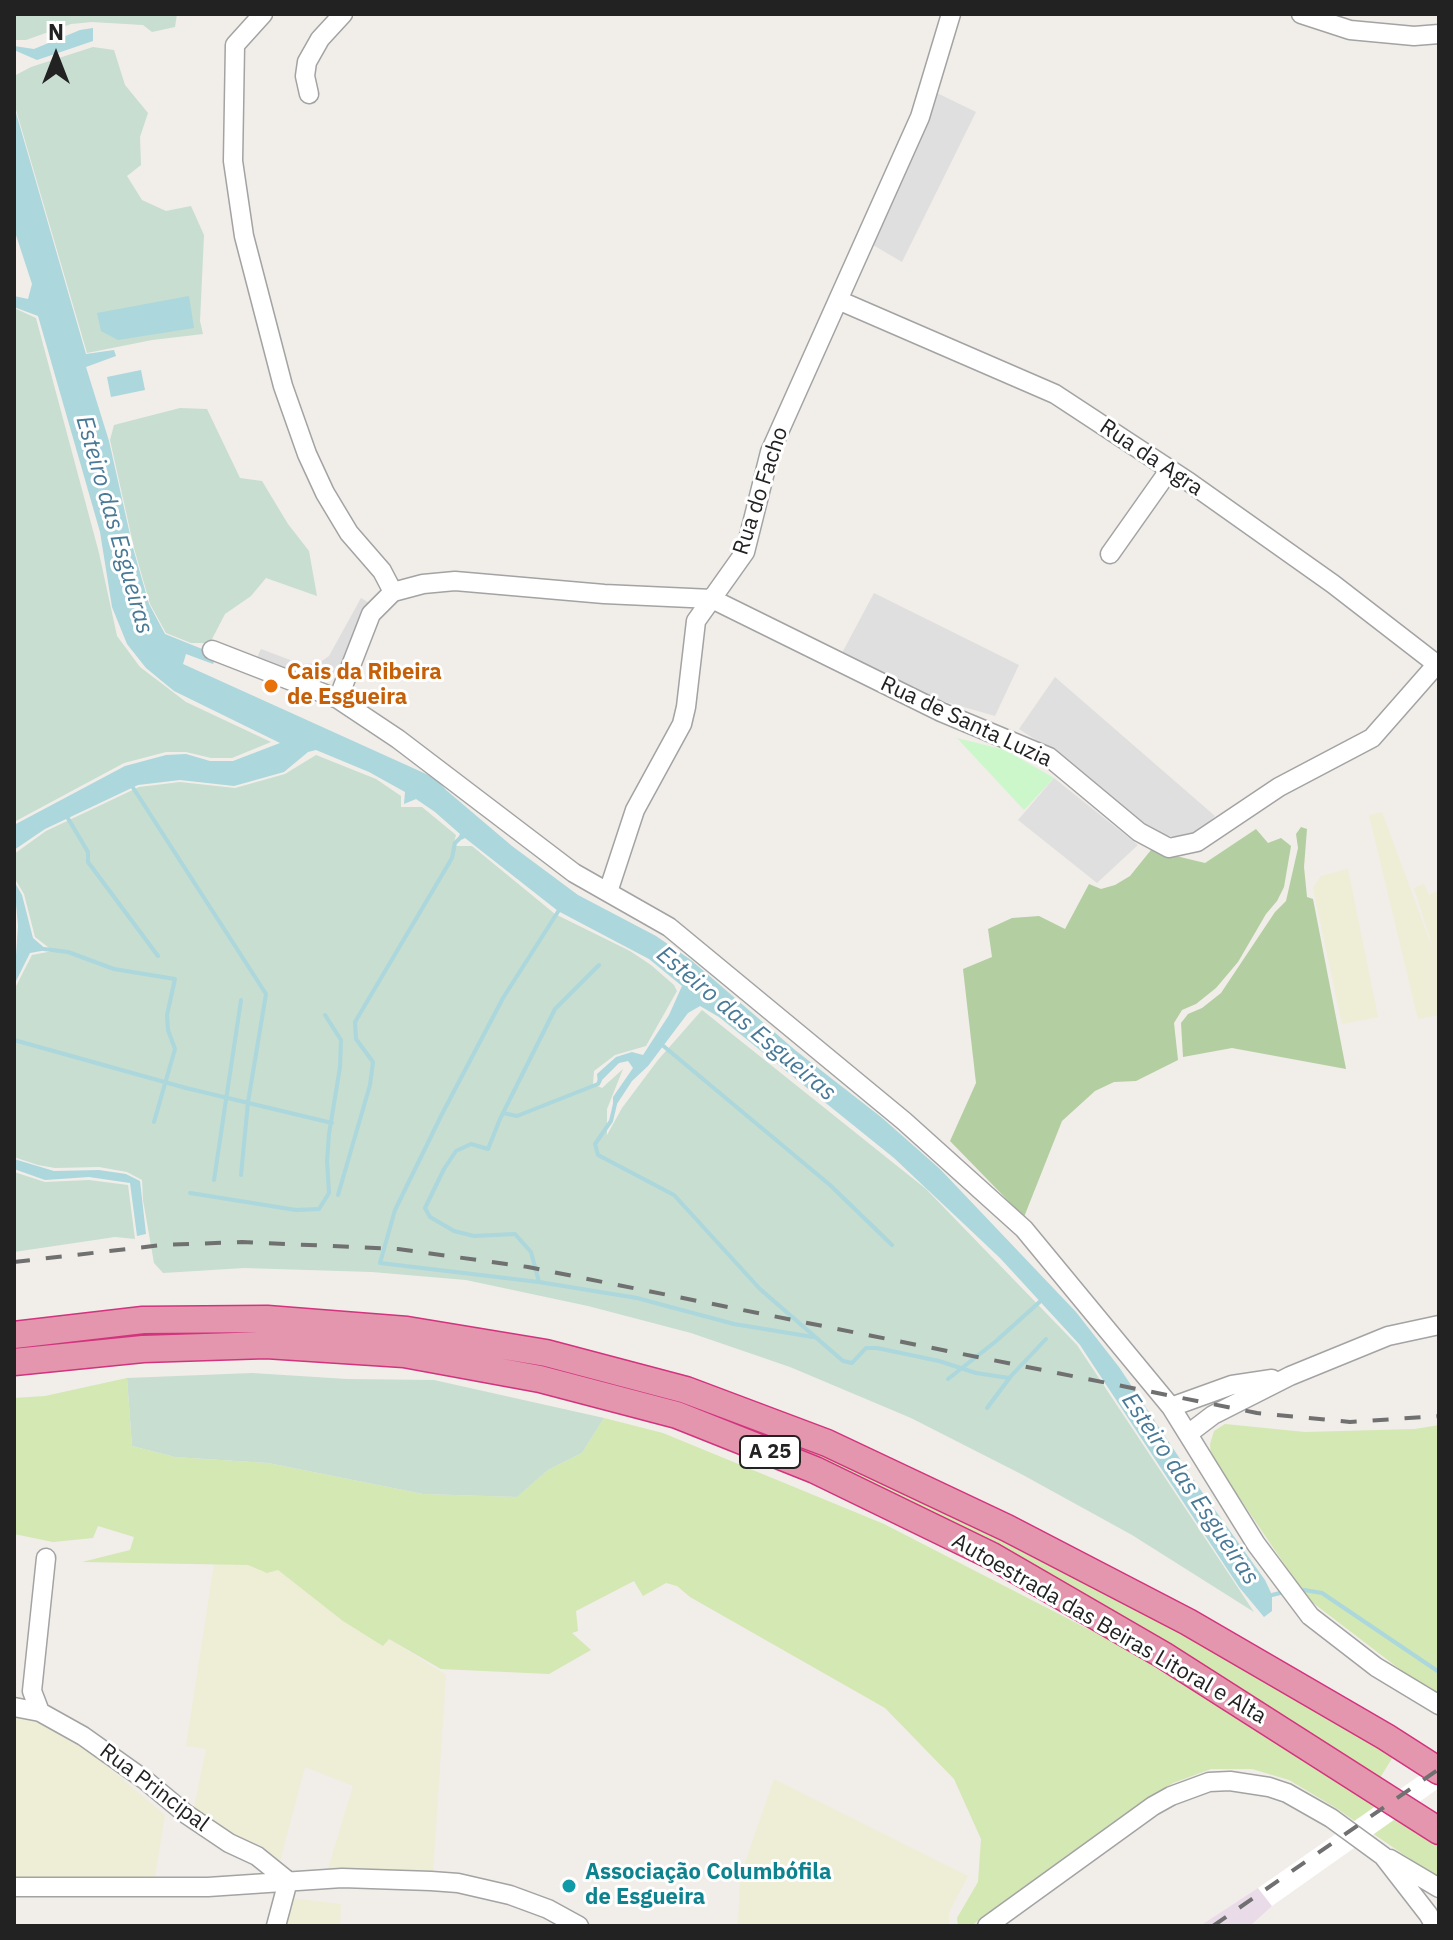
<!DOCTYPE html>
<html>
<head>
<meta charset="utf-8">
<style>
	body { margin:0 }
	#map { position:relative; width:1453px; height:1940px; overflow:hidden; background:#f1ede9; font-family:"IBM Plex Sans",sans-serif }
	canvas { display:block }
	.frame { position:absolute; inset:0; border:16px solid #222; pointer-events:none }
	.north { position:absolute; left:16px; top:16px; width:80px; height:80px; -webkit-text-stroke:6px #fff; paint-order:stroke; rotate:0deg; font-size:22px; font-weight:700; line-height:32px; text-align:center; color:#222 }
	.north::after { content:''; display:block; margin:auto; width:28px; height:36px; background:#222; clip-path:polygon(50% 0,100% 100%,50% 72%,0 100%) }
</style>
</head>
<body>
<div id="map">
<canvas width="1453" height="1940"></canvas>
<div class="frame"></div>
<div class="north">N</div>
</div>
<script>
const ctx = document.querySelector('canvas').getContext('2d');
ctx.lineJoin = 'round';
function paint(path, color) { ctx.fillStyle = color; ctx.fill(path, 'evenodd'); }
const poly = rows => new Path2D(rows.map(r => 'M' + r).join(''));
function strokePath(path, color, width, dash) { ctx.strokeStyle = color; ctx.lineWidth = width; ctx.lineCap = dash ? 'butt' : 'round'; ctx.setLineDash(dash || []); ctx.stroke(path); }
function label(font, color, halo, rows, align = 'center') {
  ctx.font = font + ' "IBM Plex Sans",sans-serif'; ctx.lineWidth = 6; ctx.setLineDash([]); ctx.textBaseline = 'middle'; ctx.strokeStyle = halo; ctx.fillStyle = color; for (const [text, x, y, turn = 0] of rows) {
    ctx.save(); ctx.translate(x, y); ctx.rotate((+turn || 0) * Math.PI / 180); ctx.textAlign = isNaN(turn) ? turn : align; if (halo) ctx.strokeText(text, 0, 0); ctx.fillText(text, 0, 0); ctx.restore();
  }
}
const residential = poly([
	[937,93,976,112,902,262,873,245],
	[874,593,1019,665,995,716,939,700,842,653],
	[1055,677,1215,816,1192,840,1165,835,1133,817,1065,759,1019,729],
	[1054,778,1138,845,1097,883,1018,820]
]);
const industrial = poly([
	[1258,1888,1272,1906,1250,1926,1200,1926]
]);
const farmland = poly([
	[1382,812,1436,958,1414,888,1424,884,1429,895,1439,890,1439,1015,1418,1019,1369,815],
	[1348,869,1378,1017,1342,1024,1313,888,1321,876],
	[214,1564,249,1565,267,1573,278,1570,343,1620,383,1645,389,1639,446,1675,433,1872,327,1872,353,1786,305,1767,280,1861,260,1845,220,1830,194,1808,206,1749,186,1746],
	[14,1714,39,1723,91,1753,165,1815,154,1882,14,1880],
	[774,1779,968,1876,949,1912,949,1926,738,1926,740,1877],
	[289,1898,341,1904,340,1926,282,1926]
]);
const grass = poly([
	[244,1328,495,1352,714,1410,880,1478,1085,1579,1396,1752,1378,1781,905,1501,471,1357,14,1354,14,1346,132,1332],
	[127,1378,132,1446,175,1457,268,1463,423,1494,517,1497,548,1470,582,1453,604,1418,663,1433,884,1524,1125,1648,1439,1847,1439,1879,1336,1808,1289,1780,1252,1769,1211,1769,1173,1783,1155,1794,971,1926,958,1926,957,1918,978,1882,981,1839,954,1779,885,1708,690,1597,677,1586,666,1583,643,1596,634,1581,576,1611,578,1631,572,1633,591,1650,549,1674,441,1669,389,1639,383,1646,343,1621,278,1570,267,1573,248,1565,82,1562,130,1550,134,1537,98,1526,93,1538,53,1542,14,1534,14,1398,45,1396],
	[1225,1424,1305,1432,1415,1429,1439,1425,1439,1693,1406,1674,1308,1599,1211,1456,1210,1444,1214,1431]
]);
const forest = poly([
	[1301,827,1307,829,1304,867,1307,897,1313,899,1346,1069,1232,1048,1183,1057,1181,1023,1188,1014,1202,1008,1221,993,1275,912,1286,901,1298,848,1296,834],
	[1256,829,1268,843,1281,838,1291,846,1284,887,1277,901,1266,914,1238,962,1216,988,1196,1004,1182,1010,1174,1023,1178,1060,1136,1081,1114,1082,1095,1091,1062,1121,1024,1217,950,1141,976,1083,963,969,992,957,988,929,1012,918,1039,916,1065,929,1089,884,1101,889,1115,885,1130,876,1151,850,1205,863]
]);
const wetland = poly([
	[14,14,177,14,175,27,152,32,143,25,92,22,71,24,26,40,14,40],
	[93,47,114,50,125,85,148,113,140,137,141,165,127,176,142,200,166,211,191,206,204,235,200,321,203,334,152,340,87,353,14,103,14,76,31,67],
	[14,308,36,318,99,553,117,636,140,667,186,702,271,742,232,758,211,758,186,752,166,752,124,763,14,822],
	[180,408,207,409,240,478,262,481,288,524,309,551,317,596,266,578,251,596,225,614,212,639,207,643,191,643,166,633,150,604,134,548,110,440,114,425],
	[316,755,376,779,401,796,401,807,422,807,456,835,453,846,472,846,555,914,630,951,651,965,674,985,677,991,646,1046,615,1055,594,1071,593,1084,602,1088,623,1069,607,1109,607,1135,622,1108,658,1060,702,1010,926,1189,1077,1345,1254,1612,1132,1535,1023,1475,911,1418,790,1367,691,1333,588,1306,466,1280,372,1272,244,1268,163,1273,154,1263,143,1200,142,1180,127,1172,99,1167,55,1168,38,1165,14,1157,14,990,32,955,53,951,35,937,24,894,15,879,14,854,46,831,139,787,180,782,235,788,285,774],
	[14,1172,45,1182,89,1180,128,1185,135,1239,115,1237,14,1252],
	[252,1373,347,1379,434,1380,604,1418,582,1453,548,1470,517,1497,423,1494,268,1463,175,1457,132,1446,127,1378]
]);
const park = poly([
	[957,738,1005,750,1054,778,1024,810]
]);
const parking = poly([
	[361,598,371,604,342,662,332,675,307,680,256,660,261,649,301,664,319,663,329,656]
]);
const water = poly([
	[93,28,93,41,37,60,14,50,14,46,34,49,80,30],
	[14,106,86,354,114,350,116,356,86,367,109,441,133,548,149,604,165,634,217,655,213,664,186,654,183,664,435,778,446,790,512,846,578,895,656,936,691,960,795,1050,881,1117,940,1169,1076,1312,1119,1367,1200,1489,1265,1580,1272,1595,1272,1611,1264,1617,1239,1587,1080,1345,1000,1258,894,1158,719,1017,700,1006,688,1013,648,1066,632,1081,613,1110,613,1097,633,1068,628,1061,619,1063,598,1084,597,1074,616,1057,632,1052,643,1055,669,1015,682,986,649,959,558,911,465,838,455,843,460,834,435,812,416,799,404,804,405,792,369,772,316,750,308,752,284,772,234,786,180,780,138,785,45,829,14,850,14,825,125,766,166,755,186,754,210,761,233,761,280,743,174,691,146,668,127,644,112,607,100,532,38,316,14,307,14,296,28,299,32,284,14,229],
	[189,296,194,328,118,340,101,331,97,313],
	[141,370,145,390,111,397,107,377],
	[14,881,22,895,33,938,47,950,30,953,14,985,18,926],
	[14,1159,54,1171,99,1170,126,1174,140,1181,146,1234,137,1236,130,1183,89,1177,45,1180,14,1169]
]);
const pier = poly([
	[1439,1762,1439,1788,1272,1906,1258,1888]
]);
const stream = poly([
	[130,783,266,994,248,1102,241,1175],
	[66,815,88,852,88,862,158,956],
	[44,949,68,952,114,969,175,979,167,1015,168,1030,175,1049,154,1122],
	[599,965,555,1009,500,1119,488,1149,471,1144,456,1151,444,1169,425,1208,430,1217,454,1231,474,1236,515,1234,531,1252,539,1282,637,1298,734,1324,813,1337],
	[14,1040,186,1088,332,1123],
	[661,1044,830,1185,892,1245],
	[615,1104,611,1121,595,1144,598,1155,674,1195,760,1289,843,1361,852,1363,866,1348,877,1348,939,1361,976,1373,1009,1378],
	[503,1113,517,1116,598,1084,600,1080],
	[214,1180,241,1000],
	[190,1193,296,1210,319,1209,329,1193,327,1161,329,1134,340,1067,341,1040,325,1015],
	[338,1195,370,1085,373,1062,356,1039,355,1022,452,858,455,843,459,839],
	[539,1282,380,1263,395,1210,442,1114,503,998,561,907],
	[948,1379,995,1342,1044,1298],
	[987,1408,1011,1376,1046,1339],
	[1304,1590,1322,1593,1439,1672],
	[1272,1595,1280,1593]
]);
const minor = poly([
	[263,14,235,45,233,161,244,236,283,386,307,454,325,493,349,533,382,571,393,592],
	[1301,14,1350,30,1414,36,1439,34],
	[309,94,305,76,307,62,320,39,343,14],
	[838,300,1055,394,1189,482,1333,584,1439,666],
	[1110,554,1170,469],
	[212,650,338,699,398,739,574,873,669,927,904,1121,1024,1229,1171,1407,1256,1544,1310,1616,1376,1667,1439,1705],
	[338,699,371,614,393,592,423,584,455,581,604,594,712,599,941,712,1049,757,1139,832,1169,848,1197,842,1279,787,1372,738,1437,664],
	[608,892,635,810,682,724,686,707,696,621,745,552,770,452,920,117,951,14],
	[1171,1407,1232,1385,1272,1379],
	[1188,1434,1213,1415,1290,1376,1388,1336,1439,1325],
	[14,1707,40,1712,83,1736,145,1780,186,1814,229,1843,257,1856,288,1881],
	[40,1712,32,1691,46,1558],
	[1390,1859,1439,1888],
	[14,1887,208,1887,342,1878,431,1881,458,1883,510,1895,548,1909,579,1926],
	[276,1926,288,1881],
	[987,1926,1153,1806,1171,1796,1209,1782,1230,1781,1269,1787,1287,1793,1331,1818,1383,1856,1428,1914,1435,1926]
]);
const highway = poly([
	[14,1335,143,1320,267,1319,407,1330,546,1353,686,1390,827,1443,1007,1528,1188,1622,1386,1737,1439,1771],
	[14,1362,143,1349,266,1345,404,1354,540,1379,677,1415,815,1470,992,1556,1163,1655,1439,1831]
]);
const rail = poly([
	[14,1262,162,1245,242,1242,398,1249,528,1267,1257,1413,1350,1422,1439,1416],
	[1213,1926,1439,1769]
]);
const markers = [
	[271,686,8,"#e8710a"],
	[569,1886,8,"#0f9aa8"]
];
const shields = [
	[770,1452,60]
];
const shieldNames = [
	["A 25",770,1452]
];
const streetNames = [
	["Rua da Agra",1151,458,34],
	["Rua do Facho",761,491,-72],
	["Rua de Santa Luzia",966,722,25],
	["Autoestrada das Beiras Litoral e Alta",1109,1629,30],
	["Rua Principal",154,1788,37]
];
const foodNames = [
	["Cais da Ribeira",287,673],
	["de Esgueira",287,698]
];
const cultureNames = [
	["Associação Columbófila",585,1873],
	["de Esgueira",585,1898]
];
const waterNames = [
	["Esteiro das Esgueiras",114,525,74],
	["Esteiro das Esgueiras",746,1024,40],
	["Esteiro das Esgueiras",1190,1489,56]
];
paint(residential, '#e0dfdf');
paint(industrial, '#eadbe9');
paint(farmland, '#eeedd6');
paint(grass, '#d3e8b2');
paint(forest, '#b3cea0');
paint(wetland, '#c7ded1');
paint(park, '#ccf7ca');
paint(parking, '#dedede');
paint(water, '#acd7dc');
paint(pier, '#fff');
strokePath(stream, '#acd7dc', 4);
strokePath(minor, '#a3a3a3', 21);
strokePath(highway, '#d2337d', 29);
strokePath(minor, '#fff', 18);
strokePath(highway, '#e396ae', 26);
strokePath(rail, '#707070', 4, [16, 16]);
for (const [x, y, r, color] of markers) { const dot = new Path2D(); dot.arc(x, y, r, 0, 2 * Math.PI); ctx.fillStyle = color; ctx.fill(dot); strokePath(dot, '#fff', 3); }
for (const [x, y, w] of shields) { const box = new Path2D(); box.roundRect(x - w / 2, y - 16, w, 32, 6); ctx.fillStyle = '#fff'; ctx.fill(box); strokePath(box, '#222', 2); }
label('bold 20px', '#222', null, shieldNames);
label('22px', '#222', '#fff', streetNames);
label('bold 22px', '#c56008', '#fff', foodNames, 'left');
label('bold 22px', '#0d838f', '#fff', cultureNames, 'left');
label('italic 24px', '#487996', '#fff', waterNames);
</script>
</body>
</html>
